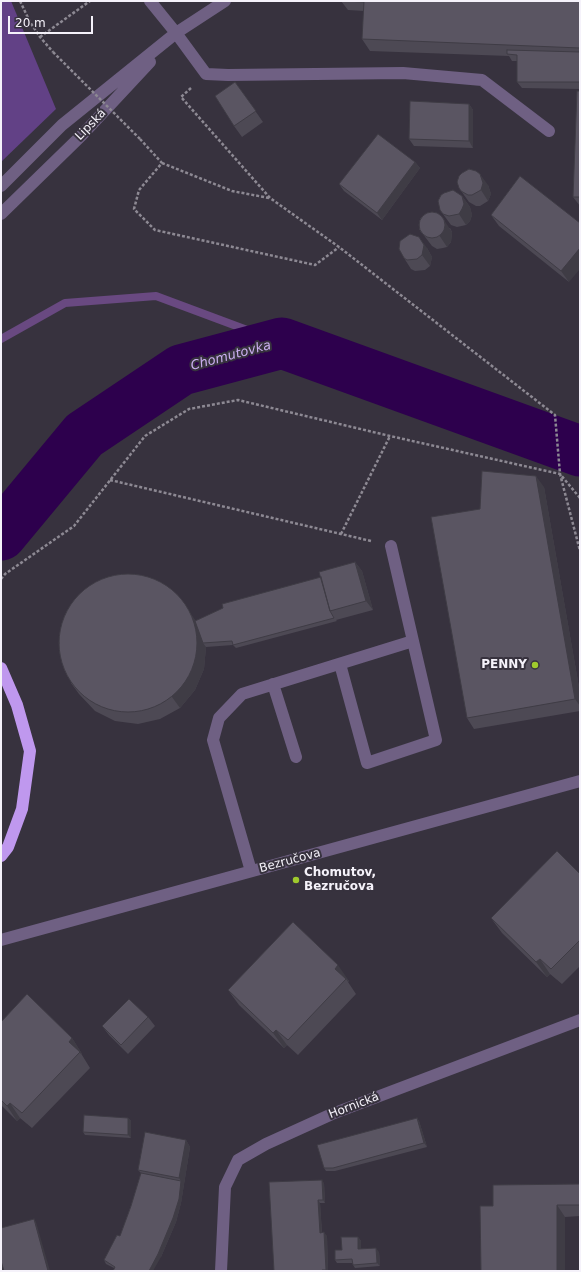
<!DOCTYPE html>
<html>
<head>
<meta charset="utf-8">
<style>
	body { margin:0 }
	#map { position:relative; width:581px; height:1272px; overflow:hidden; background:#37323e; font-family:"DejaVu Sans",sans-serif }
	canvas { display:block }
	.frame { position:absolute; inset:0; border:2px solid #f5f2fa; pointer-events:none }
	.scale { position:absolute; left:8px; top:16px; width:85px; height:18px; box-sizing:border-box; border:2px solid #f5f2fa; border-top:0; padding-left:5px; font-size:12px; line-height:14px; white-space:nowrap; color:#f5f2fa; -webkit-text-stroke:3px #37323e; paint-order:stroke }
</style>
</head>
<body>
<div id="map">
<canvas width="581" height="1272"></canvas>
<div class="frame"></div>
<div class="scale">20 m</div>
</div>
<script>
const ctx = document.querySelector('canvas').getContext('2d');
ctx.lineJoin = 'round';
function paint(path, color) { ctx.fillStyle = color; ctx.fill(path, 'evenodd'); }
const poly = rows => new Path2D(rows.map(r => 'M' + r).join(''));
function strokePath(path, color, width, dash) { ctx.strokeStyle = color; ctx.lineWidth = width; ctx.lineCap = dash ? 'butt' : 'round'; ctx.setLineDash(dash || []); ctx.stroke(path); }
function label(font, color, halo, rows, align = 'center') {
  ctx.font = font + ' "DejaVu Sans",sans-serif'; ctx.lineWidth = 4; ctx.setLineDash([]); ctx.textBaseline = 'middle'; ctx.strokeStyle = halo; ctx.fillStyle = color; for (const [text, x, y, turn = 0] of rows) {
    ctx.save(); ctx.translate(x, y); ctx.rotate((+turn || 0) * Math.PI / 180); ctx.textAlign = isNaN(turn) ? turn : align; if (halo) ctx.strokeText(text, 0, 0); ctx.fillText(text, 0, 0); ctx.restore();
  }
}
const green = poly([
	[1,1,11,1,56,109,1,162]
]);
const stream = poly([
	[1,339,65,303,156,296,282,343]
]);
const river = poly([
	[1,535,84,435,181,370,282,343,580,451]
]);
const path = poly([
	[20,1,30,22,40,37,53,52],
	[40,37,90,1],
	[191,88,181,97,270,198,339,247,555,415,560,474,580,551],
	[140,139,162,163,139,190,134,209,155,230,315,265,339,247],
	[162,163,232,191,269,198],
	[110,480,371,541],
	[341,534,390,436],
	[1,579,5,574,74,526,145,436,189,409,238,400,390,436,560,474,580,498]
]);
const minor = poly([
	[150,1,176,33,206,74,228,75,403,73,482,80,549,131],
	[1,186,62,125,176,33,225,1],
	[1,214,82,135,150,62],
	[340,664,367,763,436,740,413,641],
	[273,684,296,757],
	[251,871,213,740,219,718,242,694,413,641,391,546],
	[1,940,580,781],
	[221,1271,225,1187,238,1160,266,1144,332,1114,580,1020]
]);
const highway = poly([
	[1,668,17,705,30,751,22,809,8,847,1,856]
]);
const pathBridge = poly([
	[53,52,140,139]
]);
const wall = poly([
	[341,1,580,1,580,89,522,88,517,82,517,61,512,61,509,56,370,51,362,39,364,11,348,10],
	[235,82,263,122,242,137,234,126],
	[580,91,580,206,573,197],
	[469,104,473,110,473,148,414,146,409,139],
	[415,162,420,168,382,220,344,191,339,184],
	[520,176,569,282,499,226,491,215],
	[488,185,491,194,488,201,480,206,476,206,469,202,459,188],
	[462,196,470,207,472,215,470,221,466,225,457,227,451,225,440,210],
	[450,228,452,232,451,242,447,247,443,248,437,249,432,246,419,229],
	[427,248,432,257,430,266,425,270,415,271,411,269,404,258],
	[544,487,580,693,580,711,474,729,467,718,480,509],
	[355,562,362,571,373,610,336,620,337,621,236,648,233,645,206,647,204,669,195,690,180,708,160,719,138,724,115,721,95,711,79,694,71,683,185,605,195,621,321,577],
	[580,874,580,966,562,984,550,974,547,977,502,933,491,918],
	[293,922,349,981,348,982,356,994,298,1055,287,1045,284,1048,239,1005,228,990],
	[148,1017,155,1026,128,1054,109,1035,102,1026],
	[1,1022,72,1038,82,1054,82,1055,90,1068,32,1128,20,1118,17,1121,1,1105],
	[128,1118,131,1121,131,1138,85,1135,83,1132],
	[417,1118,419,1121,427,1147,335,1171,326,1171,324,1168],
	[186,1140,190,1147,181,1203,176,1222,161,1257,114,1268,106,1264,104,1260,120,1236,131,1206,141,1173,138,1170],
	[324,1183,325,1203,320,1203,322,1233,327,1236,328,1271,274,1271],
	[580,1184,580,1216,565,1217,565,1271,481,1271,493,1206],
	[358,1237,361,1241,361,1249,379,1252,380,1266,355,1268,353,1265,353,1263,337,1263,335,1260,342,1250]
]);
const shadedWall = poly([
	[469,104,473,110,473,148,469,141],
	[415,162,420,168,382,220,377,213],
	[480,174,488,185,491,194,488,201,481,190],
	[462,196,470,207,472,215,470,221,466,225,459,214],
	[442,217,452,232,451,242,447,247,439,235],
	[419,237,427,248,432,257,430,266,422,255],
	[580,248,580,269,569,282,561,271],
	[536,476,544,487,580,693,580,706,575,699],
	[355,562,362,571,373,610,366,601],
	[177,594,198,624,203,643,206,647,204,669,195,690,180,708,172,697],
	[540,959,550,974,547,977,536,962],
	[338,965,349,981,348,982,346,979,335,969],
	[276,1030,287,1045,284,1048,273,1033],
	[72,1038,82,1054,82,1055,69,1042],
	[10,1103,20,1118,17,1121,7,1106],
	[128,1118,131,1121,131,1138,128,1135],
	[417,1118,419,1121,427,1147,424,1143],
	[186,1140,190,1147,181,1203,176,1222,161,1257,153,1271,149,1271,181,1181,179,1178],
	[322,1180,324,1183,325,1203,323,1200],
	[318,1200,320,1203,322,1236,320,1233],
	[557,1205,565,1217,565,1271,557,1271],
	[34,1219,36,1222,50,1271,48,1271],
	[324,1232,327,1236,328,1271,327,1271,326,1270],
	[358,1237,361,1241,361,1253,358,1249],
	[376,1248,379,1252,380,1266,377,1263]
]);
const building = poly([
	[346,1,364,1,364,2,346,1],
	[364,1,580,1,580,48,362,39,364,1],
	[507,50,580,52,580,82,517,82,517,55,507,54,507,50],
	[235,82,256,111,234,126,215,96,235,82],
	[577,91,580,91,580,197,573,197,577,91],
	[410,101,469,104,469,141,409,139,410,101],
	[378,134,415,162,377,213,339,184,378,134],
	[469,169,476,171,480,174,483,183,481,190,472,195,468,195,461,191,459,188,457,182,459,176,462,173,469,169],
	[520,176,580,223,580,248,561,271,491,215,520,176],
	[453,190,462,196,464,204,462,209,459,214,449,216,443,214,440,210,438,201,441,195,444,193,453,190],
	'419 225a13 13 0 1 1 26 0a13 13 0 1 1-26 0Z',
	[410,234,419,237,424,245,422,255,417,259,407,260,404,258,399,249,400,241,410,234],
	[482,471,536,476,575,699,467,718,431,517,480,509,482,471],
	[355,562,366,601,330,611,319,572,355,562],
	'59 643a69 69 0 1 1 138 0a69 69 0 1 1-138 0Z',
	[321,577,330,611,334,618,233,645,232,641,203,643,195,621,223,608,222,604,321,577],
	[557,851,580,874,580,940,551,969,540,959,536,962,491,918,557,851],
	[293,922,338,965,335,969,346,979,288,1040,276,1030,273,1033,228,990,293,922],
	[27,994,72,1038,69,1042,80,1052,22,1113,10,1103,7,1106,1,1100,1,1022,27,994],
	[129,999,148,1017,121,1045,102,1026,129,999],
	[84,1115,128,1118,128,1135,83,1132,84,1115],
	[417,1118,424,1143,333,1168,324,1168,317,1145,417,1118],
	[145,1132,186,1140,179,1178,138,1170,145,1132],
	[141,1173,181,1181,179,1199,173,1218,158,1254,149,1271,113,1271,115,1267,104,1260,117,1235,120,1236,131,1206,141,1173],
	[322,1180,323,1200,318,1200,320,1233,324,1232,326,1270,322,1270,322,1271,274,1271,269,1182,322,1180],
	[580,1184,580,1205,557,1205,557,1271,481,1271,480,1206,493,1206,493,1185,580,1184],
	[34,1219,48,1271,4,1271,1,1261,1,1228,34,1219],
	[341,1237,358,1237,358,1249,376,1248,377,1263,353,1265,352,1259,335,1260,335,1250,342,1250,341,1237]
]);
const markers = [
	[535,665,4,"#9fca2d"],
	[296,880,4,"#9fca2d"]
];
const streetNames = [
	["Lipská",91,125,-46],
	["Bezručova",290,861,-15],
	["Hornická",354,1106,-21]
];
const poiNames = [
	["PENNY",527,665],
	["Chomutov,",304,873,"left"],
	["Bezručova",304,887,"left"]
];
const waterNames = [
	["Chomutovka",231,356,-15]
];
paint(green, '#624186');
strokePath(stream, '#694981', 8);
strokePath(river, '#2d004d', 51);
strokePath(path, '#8d8993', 2.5, [3, 2]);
strokePath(minor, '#6f6083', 12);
strokePath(highway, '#bf98ee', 12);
strokePath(pathBridge, '#8d8993', 2.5, [3, 2]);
paint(wall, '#4d4954');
paint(shadedWall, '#3f3c45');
paint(building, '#5a5562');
strokePath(building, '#3f3c45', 1);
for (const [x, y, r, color] of markers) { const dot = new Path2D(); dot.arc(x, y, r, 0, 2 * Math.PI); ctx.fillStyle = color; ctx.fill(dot); strokePath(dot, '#37323e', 1.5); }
label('12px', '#f5f2fa', '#37323e', streetNames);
label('bold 12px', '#f5f2fa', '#37323e', poiNames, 'right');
label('italic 13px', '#cbaff0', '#37323e', waterNames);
</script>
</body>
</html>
